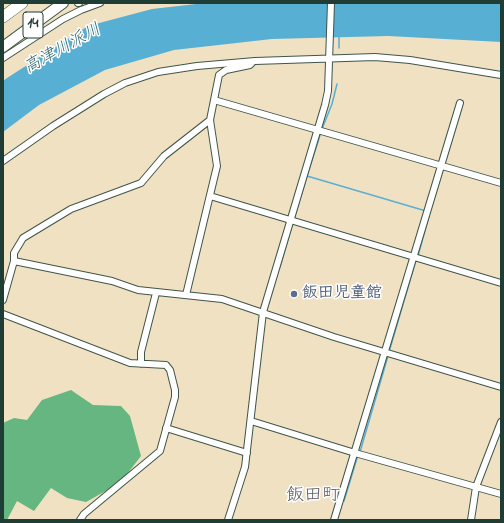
<!DOCTYPE html>
<html>
<head>
<meta charset="utf-8">
<style>
	body { margin:0 }
	#map { position:relative; width:504px; height:523px; overflow:hidden; background:#f1e1c3; font-family:"Indie Flower",sans-serif }
	canvas { display:block }
	.frame { position:absolute; inset:0; border:4px solid #1f3d34; pointer-events:none }
</style>
</head>
<body>
<div id="map">
<canvas width="504" height="523"></canvas>
<div class="frame"></div>
</div>
<script>
const ctx = document.querySelector('canvas').getContext('2d');
ctx.lineJoin = 'round';
function paint(path, color) { ctx.fillStyle = color; ctx.fill(path, 'evenodd'); }
const poly = rows => new Path2D(rows.map(r => 'M' + r).join(''));
function strokePath(path, color, width, dash) { ctx.strokeStyle = color; ctx.lineWidth = width; ctx.lineCap = dash ? 'butt' : 'round'; ctx.setLineDash(dash || []); ctx.stroke(path); }
function label(font, color, halo, rows, align = 'center') {
  ctx.font = font + ' "Indie Flower","Klee One",sans-serif'; ctx.lineWidth = 3; ctx.setLineDash([]); ctx.textBaseline = 'middle'; ctx.strokeStyle = halo; ctx.fillStyle = color; for (const [text, x, y, turn = 0] of rows) {
    ctx.save(); ctx.translate(x, y); ctx.rotate((+turn || 0) * Math.PI / 180); ctx.textAlign = isNaN(turn) ? turn : align; if (halo) ctx.strokeText(text, 0, 0); ctx.fillText(text, 0, 0); ctx.restore();
  }
}
const forest = poly([
	[71,390,93,405,121,406,130,416,141,456,120,483,86,502,67,498,51,488,34,511,17,501,7,520,3,520,3,423,14,418,27,420,42,400]
]);
const water = poly([
	[205,3,501,3,501,42,388,36,272,39,174,50,105,70,39,105,3,132,3,81,7,78,88,26,152,9]
]);
const stream = poly([
	[339,48,339,36],
	[322,129,332,104,337,84],
	[321,132,307,176,426,211],
	[294,219,307,176],
	[418,256,430,212],
	[280,267,293,222],
	[389,352,416,260],
	[360,452,388,356],
	[344,501,358,455]
]);
const minor = poly([
	[78,3,79,3],
	[3,58,63,19,81,10,100,3],
	[214,100,501,183],
	[3,161,53,126,104,94,125,83,158,72,197,66,255,61,375,57,410,60,501,75],
	[210,196,501,283],
	[14,261,112,281,138,290,222,299,334,337,501,387],
	[186,295,217,166,210,120,219,75,226,70,250,65,253,62],
	[3,300,14,261,14,253,23,238,71,209,141,183,164,156,210,120],
	[3,314,130,363,166,365,170,370,175,390,175,397,160,451,84,514,80,520],
	[141,364,141,352,156,293],
	[251,421,355,453,501,494],
	[166,428,247,453],
	[228,520,245,467,263,312,325,105,328,91,331,3],
	[334,520,460,103],
	[471,520,476,487,501,422]
]);
const primary = poly([
	[3,47,63,3]
]);
const motorway = poly([
	[3,17,22,3]
]);
const markers = [
	[294,294,4,"#5c6f8a"]
];
const shields = [
	[33,25,20]
];
const shieldNames = [
	["14",33,25]
];
const serviceNames = [
	["飯田児童館",302,294]
];
const waterNames = [
	["高津川派川",63,50,-29]
];
const quarterNames = [
	["飯田町",313,497]
];
paint(forest, '#65b681');
paint(water, '#58afd4');
strokePath(stream, '#58afd4', 1.5);
strokePath(minor, '#3e5649', 8);
strokePath(primary, '#3e5649', 12);
strokePath(motorway, '#3e5649', 12);
strokePath(minor, '#fff', 6);
strokePath(primary, '#fff', 10);
strokePath(motorway, '#fff', 11);
for (const [x, y, r, color] of markers) { const dot = new Path2D(); dot.arc(x, y, r, 0, 2 * Math.PI); ctx.fillStyle = color; ctx.fill(dot); strokePath(dot, '#fff', 1.5); }
for (const [x, y, w] of shields) { const box = new Path2D(); box.roundRect(x - w / 2, y - 13, w, 26, 3); ctx.fillStyle = '#fff'; ctx.fill(box); strokePath(box, '#1f3d34', 1); }
label('bold 15px', '#1f3d34', null, shieldNames);
label('bold 16px', '#4e5e75', '#fff', serviceNames, 'left');
label('italic 17px', '#33656c', '#fff', waterNames);
label('18px', '#5b5a66', '#fff', quarterNames);
</script>
</body>
</html>
